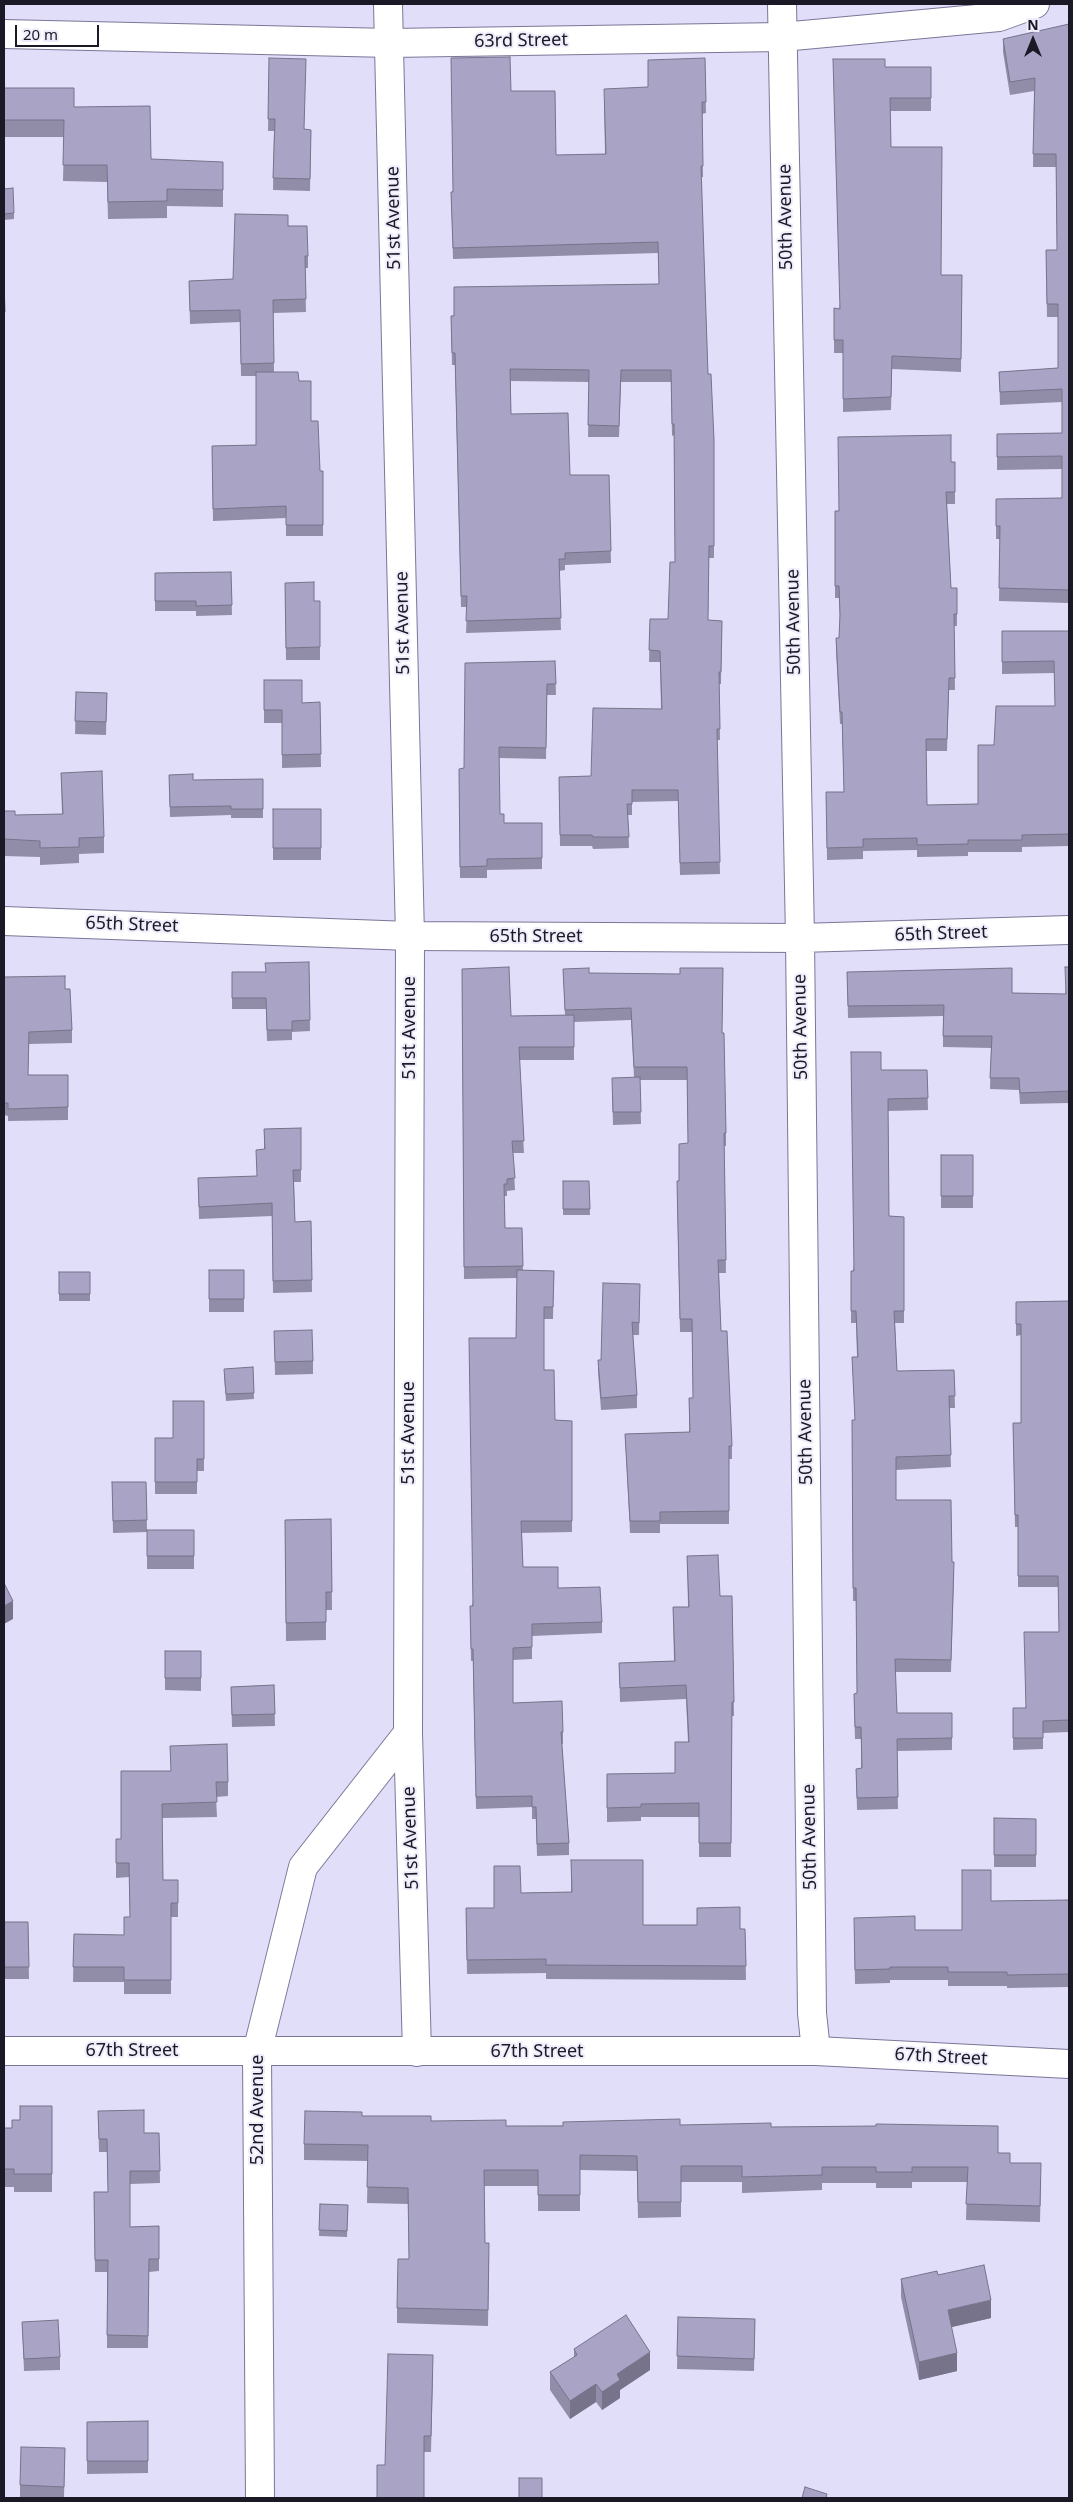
<!DOCTYPE html>
<html>
<head>
<meta charset="utf-8">
<style>
	body { margin:0 }
	#map { position:relative; width:1073px; height:2502px; overflow:hidden; background:#e1defa; font-family:"Noto Sans",sans-serif }
	canvas { display:block }
	.frame { position:absolute; inset:0; border:5px solid #1b1926; pointer-events:none }
	.north { position:absolute; left:1008px; top:15px; width:50px; height:50px; -webkit-text-stroke:4px #efedfb; paint-order:stroke; rotate:0deg; font-size:14px; font-weight:700; line-height:20px; text-align:center; color:#1b1926 }
	.north::after { content:''; display:block; margin:auto; width:18px; height:22px; background:#1b1926; clip-path:polygon(50% 0,100% 100%,50% 72%,0 100%) }
	.scale { position:absolute; left:15px; top:25px; width:84px; height:22px; box-sizing:border-box; border:2px solid #1b1926; border-top:0; padding-left:6px; font-size:15px; line-height:18px; white-space:nowrap; color:#1b1926; -webkit-text-stroke:4px #efedfb; paint-order:stroke }
</style>
</head>
<body>
<div id="map">
<canvas width="1073" height="2502"></canvas>
<div class="frame"></div>
<div class="north">N</div>
<div class="scale">20 m</div>
</div>
<script>
const ctx = document.querySelector('canvas').getContext('2d');
ctx.lineJoin = 'round';
const poly = rows => new Path2D(rows.map(r => 'M' + r).join(''));
function strokePath(path, color, width, dash) { ctx.strokeStyle = color; ctx.lineWidth = width; ctx.lineCap = dash ? 'butt' : 'round'; ctx.setLineDash(dash || []); ctx.stroke(path); }
function paint(path, color) { ctx.fillStyle = color; ctx.fill(path, 'evenodd'); }
function label(font, color, halo, rows, align = 'center') {
  ctx.font = font + ' "Noto Sans",sans-serif'; ctx.lineWidth = 4; ctx.setLineDash([]); ctx.textBaseline = 'middle'; ctx.strokeStyle = halo; ctx.fillStyle = color; for (const [text, x, y, turn = 0] of rows) {
    ctx.save(); ctx.translate(x, y); ctx.rotate((+turn || 0) * Math.PI / 180); ctx.textAlign = isNaN(turn) ? turn : align; if (halo) ctx.strokeText(text, 0, 0); ctx.fillText(text, 0, 0); ctx.restore();
  }
}
const street = poly([
	[782,4,800,938,812,2013,816,2051],
	[4,34,390,43,782,37,999,17,1035,4],
	[4,921,410,936,800,938,1069,930],
	[408,1733,417,2052]
]);
const secondary = poly([
	[4,2051,816,2051,1069,2064],
	[260,2498,257,2052,303,1867,408,1733,410,936,388,4]
]);
const wall = poly([
	[1069,24,1069,603,999,601,1000,539,996,539,996,499,1062,498,1062,469,997,470,997,434,1062,433,1062,402,1000,405,999,372,1058,368,1058,317,1047,317,1046,263,1057,250,1056,167,1033,167,1034,91,1010,95,1003,52,1003,39],
	[269,58,304,129,311,130,310,191,273,190,274,131,268,131],
	[705,58,706,113,702,114,703,177,701,177,708,374,714,440,714,558,709,558,708,620,722,621,721,684,719,684,720,740,717,740,720,874,680,875,678,801,632,802,632,815,628,815,629,848,593,849,592,846,560,846,559,777,591,776,661,709,660,662,649,662,650,619,668,619,675,562,674,435,672,436,671,382,621,382,619,437,588,437,589,382,511,381,511,414,570,475,609,475,611,563,565,565,565,570,559,571,561,630,466,633,467,607,461,607,455,365,452,365,451,316,659,284,658,253,453,259,451,192,452,192,511,91,556,155,605,154,604,100,648,87],
	[885,67,931,67,931,111,890,111,891,147,941,275,962,275,961,372,892,369,891,410,843,412,843,353,834,353,834,308,839,309],
	[4,88,74,107,151,159,223,179,223,207,167,206,167,218,108,219,107,182,63,181,64,137,4,137],
	[4,189,14,213,14,219,4,220],
	[288,226,308,256,308,268,305,268,306,312,273,313,274,372,299,381,311,421,320,471,323,471,323,536,286,536,286,518,213,521,212,446,256,445,256,376,241,376,240,322,190,324,189,281,233,279],
	[4,282,5,312,5,323,4,323],
	[951,462,955,462,955,504,947,504,951,588,957,588,957,626,954,626,955,690,949,690,947,751,926,751,927,805,978,804,994,745,1055,706,1054,673,1002,674,1002,631,1069,631,1069,846,1022,847,1022,852,968,852,968,856,917,857,917,850,863,851,863,859,827,860,826,792,844,792,842,724,840,724,836,650,836,638,839,638,840,621,839,598,835,598,835,511,839,511],
	[231,572,232,615,196,616,196,611,155,611,155,573],
	[285,583,314,601,320,601,320,660,286,660],
	[555,661,556,695,547,695,546,759,499,758,500,814,504,823,542,823,542,869,487,870,487,878,460,878,459,769,464,768],
	[264,680,302,703,320,702,321,767,282,768,282,723,264,723],
	[76,692,107,693,106,735,75,734],
	[61,773,104,837,104,853,79,854,79,863,40,865,40,857,4,856,4,811,15,815,62,814],
	[169,775,193,780,263,779,263,818,231,818,231,815,170,817],
	[273,809,321,809,321,860,273,860],
	[309,962,310,1031,292,1032,292,1040,267,1041,266,1009,232,1009,232,972,265,972],
	[1069,967,1069,1208,1069,1103,1020,1104,1019,1090,990,1089,991,1048,943,1047,943,1016,848,1018,847,972,1012,993,1065,994],
	[462,969,511,1016,565,1015,563,969,589,973,722,1033,726,1133,726,1146,724,1146,726,1273,719,1273,721,1331,732,1446,732,1459,729,1459,729,1524,660,1524,660,1533,630,1533,625,1434,689,1432,689,1398,693,1398,692,1332,680,1332,677,1194,679,1181,688,1143,687,1080,640,1080,641,1124,613,1125,612,1090,634,1078,631,1020,574,1022,574,1060,519,1060,524,1153,513,1153,515,1190,507,1191,507,1196,504,1196,505,1228,522,1228,523,1270,554,1271,553,1319,544,1319,544,1370,555,1420,572,1421,572,1532,522,1533,523,1567,558,1588,602,1622,602,1633,532,1636,532,1659,513,1660,513,1703,563,1732,563,1744,562,1744,569,1843,569,1855,537,1856,536,1819,532,1819,532,1807,476,1809,473,1661,471,1661,470,1606,472,1606,516,1338,517,1278,464,1279],
	[4,977,65,989,72,1030,72,1043,29,1044,28,1075,68,1075,68,1120,8,1121,8,1116,4,1115],
	[881,1070,927,1070,928,1110,888,1111,889,1216,904,1217,904,1323,895,1323,897,1371,954,1370,955,1408,949,1408,951,1467,896,1470,896,1500,952,1562,954,1574,951,1672,895,1672,897,1713,952,1713,952,1750,897,1751,898,1809,857,1810,856,1769,861,1768,861,1739,855,1739,854,1706,854,1694,857,1693,856,1601,853,1601,852,1420,855,1420,852,1357,857,1357,856,1323,851,1323,851,1271,853,1271],
	[301,1128,301,1182,294,1182,295,1222,311,1221,312,1292,273,1293,272,1216,199,1219,198,1178,257,1176,264,1149,264,1129],
	[941,1155,973,1155,973,1208,941,1208],
	[563,1181,589,1181,590,1215,563,1215],
	[209,1270,244,1270,244,1312,209,1312],
	[59,1272,90,1272,90,1301,59,1301],
	[640,1284,639,1335,633,1335,637,1395,637,1408,601,1410,598,1372,598,1360,601,1360],
	[1069,1301,1069,1732,1043,1733,1043,1749,1013,1750,1013,1708,1025,1708,1059,1632,1058,1587,1018,1587,1018,1527,1015,1527,1013,1423,1021,1423,1021,1335,1016,1336,1016,1302],
	[274,1331,313,1361,313,1374,275,1375],
	[253,1367,254,1399,226,1401,224,1375],
	[204,1401,204,1471,197,1471,197,1494,155,1494,155,1438,173,1438],
	[112,1482,146,1482,147,1530,194,1530,194,1569,147,1569,147,1532,113,1533],
	[331,1519,332,1610,326,1610,326,1640,286,1641,285,1520],
	[687,1556,720,1596,732,1596,734,1716,732,1716,731,1857,699,1857,699,1817,641,1817,641,1821,607,1822,607,1774,675,1773,688,1742,686,1699,620,1702,619,1663,674,1661,673,1607,688,1607],
	[165,1651,201,1651,201,1691,165,1690],
	[274,1685,275,1726,232,1727,231,1687],
	[170,1746,228,1782,228,1796,216,1797,217,1817,162,1818,163,1880,178,1880,178,1917,171,1917,171,1994,124,1994,124,1982,73,1982,74,1934,124,1935,130,1917,129,1877,116,1878,116,1839,121,1839,171,1771],
	[994,1818,1036,1819,1036,1867,994,1867],
	[571,1860,643,1925,745,1929,746,1980,546,1979,546,1973,467,1974,466,1908,494,1908,521,1893,571,1892],
	[1069,1900,1069,1987,1007,1988,1007,1986,948,1986,948,1980,890,1980,890,1983,855,1984,854,1931,962,1930,991,1901],
	[4,1922,28,1922,29,1979,4,1979],
	[52,2106,52,2192,14,2192,14,2187,4,2187,4,2128,12,2128,20,2120],
	[98,2111,144,2133,159,2133,160,2183,130,2184,130,2227,159,2226,159,2271,149,2272,148,2348,107,2348,107,2272,95,2272,94,2192,108,2192,107,2152,99,2152],
	[362,2116,506,2126,680,2125,771,2127,998,2153,1010,2163,1041,2179,1040,2222,966,2220,967,2182,912,2182,912,2188,876,2188,876,2183,822,2183,822,2190,742,2193,742,2182,681,2182,681,2217,638,2218,637,2171,580,2170,580,2211,538,2211,538,2186,484,2186,485,2243,489,2259,488,2326,397,2323,397,2308,409,2259,408,2204,367,2203,368,2161,304,2160,304,2144],
	[320,2204,348,2205,347,2237,319,2236],
	[938,2275,991,2318,951,2327,957,2371,919,2380,901,2297,901,2279],
	[678,2317,755,2319,754,2371,677,2369],
	[22,2322,60,2357,60,2370,24,2371],
	[574,2349,650,2370,620,2390,620,2398,602,2410,596,2402,570,2419,550,2390,550,2372,574,2357],
	[433,2371,431,2452,424,2452,385,2465],
	[148,2421,148,2473,87,2474,87,2422],
	[65,2448,64,2498,20,2498,20,2485]
]);
const shadedWall = poly([
	[13,1601,13,1619,4,1624,4,1606],
	[991,2300,991,2318,948,2328,948,2310],
	[650,2352,650,2370,620,2390,620,2398,602,2410,602,2392,617,2374],
	[957,2353,957,2371,919,2380,919,2362],
	[596,2384,596,2402,570,2419,570,2401]
]);
const building = poly([
	[1069,24,1069,590,999,588,1000,526,996,526,996,499,1062,498,1062,456,997,457,997,434,1062,433,1062,389,1000,392,999,372,1058,368,1058,304,1047,304,1046,250,1057,250,1056,154,1033,154,1035,78,1010,82,1003,39,1069,24],
	[510,57,511,91,555,91,556,155,606,154,604,89,648,87,648,60,705,58,706,102,702,102,703,166,701,166,708,374,711,374,714,440,714,546,709,546,708,620,722,621,721,672,719,672,720,729,717,729,720,862,680,863,678,790,632,790,632,804,627,804,629,837,593,837,592,835,560,835,559,777,591,776,593,708,662,709,660,651,649,650,650,619,668,619,670,562,675,562,674,424,672,424,671,370,621,370,619,426,588,425,589,370,510,369,511,414,568,413,570,475,609,475,611,551,565,553,565,559,559,559,561,618,466,621,467,596,461,596,455,353,452,353,451,316,454,316,454,287,659,284,658,242,453,248,451,192,453,192,451,58,510,57],
	[269,58,306,59,304,129,311,130,310,179,273,178,275,119,268,119,269,58],
	[833,59,885,59,885,67,931,67,931,98,890,98,891,147,942,147,941,275,962,275,961,359,892,356,891,397,843,399,843,340,834,340,834,308,840,309,833,59],
	[4,88,74,88,74,107,150,106,151,159,223,162,223,190,167,189,167,201,108,202,107,165,63,165,64,120,4,120,4,88],
	[13,188,14,213,4,214,4,189,13,188],
	[235,214,288,215,288,226,307,226,308,256,305,256,306,299,273,300,274,363,241,364,240,310,190,311,189,281,233,279,235,214],
	[4,282,5,312,4,312,4,282],
	[256,372,298,372,299,381,311,381,311,421,318,421,320,471,323,471,323,525,286,525,286,506,213,509,212,446,256,445,256,372],
	[951,435,951,462,955,462,955,492,946,492,951,588,957,588,957,614,954,614,955,678,949,678,947,739,926,739,927,805,978,804,978,745,994,745,996,706,1055,706,1054,661,1002,662,1002,631,1069,631,1069,834,1022,835,1022,840,968,840,968,844,917,845,917,838,863,839,863,847,827,848,826,792,844,792,842,712,840,712,836,638,839,638,840,614,839,586,835,586,835,511,839,511,838,437,951,435],
	[231,572,232,605,196,606,196,601,155,601,155,573,231,572],
	[314,582,314,601,320,601,320,647,286,648,285,583,314,582],
	[555,661,556,684,547,684,546,748,499,747,500,814,504,814,504,823,542,823,542,858,487,859,487,866,460,867,459,769,464,768,465,663,555,661],
	[264,680,302,680,302,703,320,702,321,754,282,755,282,710,264,710,264,680],
	[76,692,107,693,106,722,75,721,76,692],
	[102,771,104,837,79,838,79,847,40,848,40,841,4,839,4,811,15,811,15,815,63,814,61,773,102,771],
	[193,774,193,780,263,779,263,809,231,809,231,806,170,807,169,775,193,774],
	[273,809,321,809,321,848,273,848,273,809],
	[309,962,310,1020,292,1021,292,1030,267,1030,266,998,232,998,232,972,266,972,265,963,309,962],
	[509,967,511,1016,574,1015,574,1047,519,1047,524,1141,512,1141,515,1178,507,1179,507,1184,504,1184,505,1228,522,1228,523,1266,464,1267,462,969,509,967],
	[1065,967,1069,967,1069,1197,1069,1091,1020,1093,1019,1078,990,1078,992,1036,943,1036,944,1005,848,1006,847,972,1012,968,1012,993,1066,994,1065,967],
	[589,968,589,973,680,974,680,968,723,968,722,1033,724,1033,726,1133,724,1133,726,1260,718,1260,721,1331,727,1331,732,1446,729,1446,729,1511,660,1512,660,1521,630,1521,625,1434,690,1432,689,1398,693,1398,692,1319,680,1319,677,1181,679,1181,679,1144,688,1143,687,1067,634,1067,631,1008,565,1010,563,969,589,968],
	[65,976,65,989,70,989,72,1030,29,1032,28,1075,68,1075,68,1107,8,1109,8,1103,4,1103,4,977,65,976],
	[851,1052,881,1052,881,1070,927,1070,928,1098,888,1099,889,1216,904,1217,904,1311,894,1311,897,1371,954,1370,955,1396,949,1396,951,1455,896,1457,896,1500,951,1500,952,1562,954,1562,951,1660,895,1659,897,1713,952,1713,952,1738,897,1739,898,1797,857,1798,856,1769,862,1768,861,1727,855,1727,854,1694,857,1693,856,1588,853,1588,852,1420,855,1420,852,1357,858,1357,856,1311,851,1311,851,1271,854,1271,851,1052],
	[640,1077,641,1112,613,1112,612,1078,640,1077],
	[301,1128,301,1170,293,1170,295,1222,311,1221,312,1280,273,1281,272,1203,199,1207,198,1178,257,1176,256,1150,265,1149,264,1129,301,1128],
	[941,1155,973,1155,973,1196,941,1196,941,1155],
	[563,1181,589,1181,590,1209,563,1209,563,1181],
	[209,1270,244,1270,244,1299,209,1299,209,1270],
	[517,1270,554,1271,553,1307,544,1307,544,1370,554,1370,555,1420,572,1421,572,1521,521,1521,523,1567,558,1567,558,1588,600,1587,602,1622,532,1624,532,1647,513,1648,513,1703,562,1701,563,1732,561,1732,569,1843,537,1844,536,1807,532,1807,532,1796,476,1797,473,1649,471,1649,470,1606,473,1606,469,1338,516,1338,517,1270],
	[59,1272,90,1272,90,1294,59,1294,59,1272],
	[603,1283,640,1284,639,1323,632,1322,637,1395,601,1398,598,1360,601,1360,603,1283],
	[1069,1301,1069,1720,1043,1721,1043,1738,1013,1738,1013,1708,1026,1708,1024,1632,1059,1632,1058,1576,1018,1576,1018,1515,1015,1515,1013,1423,1021,1423,1021,1324,1016,1324,1016,1302,1069,1301],
	[312,1330,313,1361,275,1362,274,1331,312,1330],
	[253,1367,254,1393,226,1394,224,1369,253,1367],
	[173,1401,204,1401,204,1459,197,1459,197,1482,155,1482,155,1438,173,1438,173,1401],
	[112,1482,146,1482,147,1520,113,1521,112,1482],
	[331,1519,332,1592,326,1592,326,1622,286,1623,285,1520,331,1519],
	[147,1530,194,1530,194,1556,147,1556,147,1530],
	[718,1555,720,1596,732,1596,734,1702,732,1702,731,1843,699,1843,699,1803,641,1804,641,1807,607,1808,607,1774,675,1773,675,1742,689,1742,686,1685,620,1688,619,1663,675,1661,673,1607,689,1607,687,1556,718,1555],
	[4,1583,13,1601,4,1606,4,1583],
	[165,1651,201,1651,201,1678,165,1678,165,1651],
	[274,1685,275,1714,232,1715,231,1687,274,1685],
	[227,1744,228,1782,216,1782,217,1802,162,1804,163,1880,178,1880,178,1903,171,1903,171,1980,124,1980,124,1967,73,1967,74,1934,124,1935,124,1917,130,1917,129,1863,116,1863,116,1839,121,1839,121,1771,171,1771,170,1746,227,1744],
	[994,1818,1036,1819,1036,1855,994,1855,994,1818],
	[571,1860,643,1860,643,1925,697,1925,697,1908,740,1907,740,1929,745,1929,746,1966,546,1965,546,1959,467,1960,466,1908,494,1908,494,1866,520,1866,521,1893,572,1892,571,1860],
	[962,1870,991,1870,991,1901,1069,1900,1069,1974,1007,1975,1007,1972,948,1972,948,1967,890,1967,890,1969,855,1970,854,1918,915,1916,915,1930,962,1930,962,1870],
	[4,1922,28,1922,29,1967,4,1967,4,1922],
	[20,2106,52,2106,52,2174,14,2174,14,2169,4,2169,4,2128,12,2128,12,2120,20,2120,20,2106],
	[144,2110,144,2133,159,2133,160,2171,130,2171,130,2227,159,2226,159,2259,149,2259,148,2336,107,2335,108,2260,95,2260,94,2192,108,2192,107,2139,99,2139,98,2111,144,2110],
	[305,2111,362,2112,362,2116,431,2116,431,2121,506,2120,506,2126,563,2126,563,2122,680,2119,680,2125,771,2123,771,2127,876,2126,876,2124,998,2126,998,2153,1010,2153,1010,2163,1041,2163,1040,2206,966,2204,968,2167,912,2167,912,2172,876,2172,876,2167,822,2167,822,2175,742,2177,742,2166,681,2166,681,2202,638,2202,637,2156,580,2155,580,2195,538,2195,538,2170,484,2170,485,2243,489,2243,488,2310,397,2308,398,2259,409,2259,408,2188,367,2187,368,2145,304,2144,305,2111],
	[320,2204,348,2205,347,2231,319,2230,320,2204],
	[984,2265,991,2300,948,2310,957,2353,919,2362,901,2279,937,2271,938,2275,984,2265],
	[626,2315,650,2352,617,2374,620,2380,602,2392,596,2384,570,2401,550,2372,577,2355,574,2349,626,2315],
	[678,2317,755,2319,754,2359,677,2356,678,2317],
	[58,2320,60,2357,24,2359,22,2322,58,2320],
	[388,2354,433,2355,431,2436,424,2436,424,2498,377,2498,377,2465,385,2465,388,2354],
	[148,2421,148,2461,87,2461,87,2422,148,2421],
	[21,2447,65,2448,64,2487,20,2485,21,2447],
	[519,2478,542,2478,542,2498,519,2498,519,2478],
	[805,2487,827,2494,826,2498,802,2498,805,2487]
]);
const streetNames = [
	["63rd Street",521,41,-1],
	["50th Avenue",786,217,-91],
	["51st Avenue",394,218,-91],
	["50th Avenue",794,622,-91],
	["51st Avenue",403,623,-91],
	["65th Street",132,925,2],
	["65th Street",941,934,-2],
	["65th Street",536,937],
	["50th Avenue",801,1027,-91],
	["51st Avenue",410,1028,-90],
	["50th Avenue",806,1432,-91],
	["51st Avenue",409,1433,-90],
	["50th Avenue",810,1837,-91],
	["51st Avenue",411,1838,-92],
	["67th Street",132,2051],
	["67th Street",537,2052],
	["67th Street",941,2057,3],
	["52nd Avenue",258,2110,-90]
];
strokePath(street, '#7b7696', 30);
strokePath(secondary, '#7b7696', 30);
strokePath(street, '#fff', 28);
strokePath(secondary, '#fff', 28);
paint(wall, '#918da9');
paint(shadedWall, '#76738a');
paint(building, '#a9a4c5');
strokePath(building, '#76738a', 1);
label('18px', '#1b1926', '#efedfb', streetNames);
</script>
</body>
</html>
